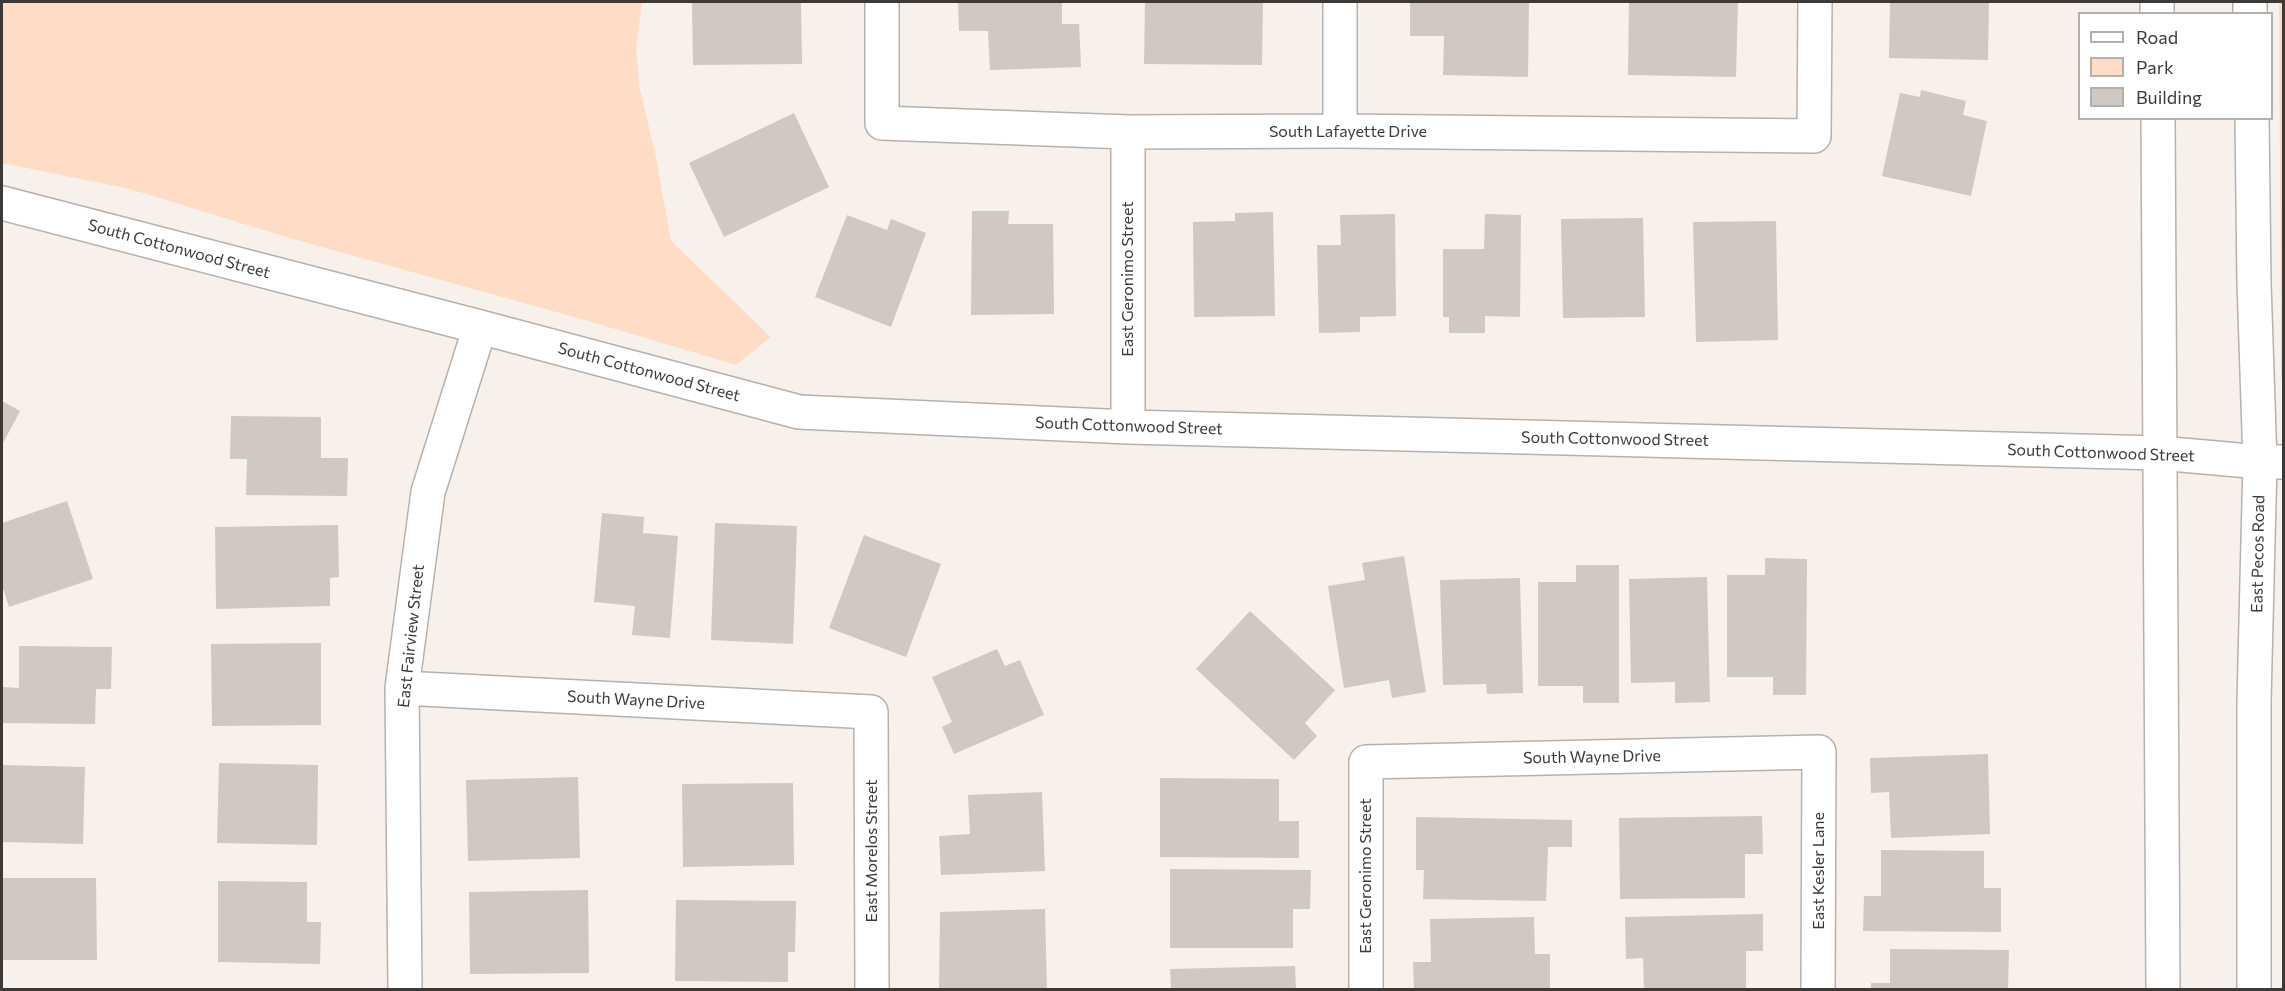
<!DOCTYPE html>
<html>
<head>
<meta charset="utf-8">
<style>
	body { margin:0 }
	#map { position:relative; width:2285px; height:991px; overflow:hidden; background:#f8f0eb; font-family:Commissioner,sans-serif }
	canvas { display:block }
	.frame { position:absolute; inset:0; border:3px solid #3c3937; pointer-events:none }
	.legend { position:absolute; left:2078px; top:12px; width:195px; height:108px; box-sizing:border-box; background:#fff; border:2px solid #b1b0af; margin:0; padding:8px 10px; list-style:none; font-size:18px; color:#3c3937 }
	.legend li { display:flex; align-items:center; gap:12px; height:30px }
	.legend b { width:30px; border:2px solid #b1b0af }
</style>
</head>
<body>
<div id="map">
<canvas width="2285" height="991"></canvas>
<div class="frame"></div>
<ul class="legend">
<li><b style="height:8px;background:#fff"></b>Road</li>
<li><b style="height:16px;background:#fedcc6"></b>Park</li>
<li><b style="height:16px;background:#cfc8c3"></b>Building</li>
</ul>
</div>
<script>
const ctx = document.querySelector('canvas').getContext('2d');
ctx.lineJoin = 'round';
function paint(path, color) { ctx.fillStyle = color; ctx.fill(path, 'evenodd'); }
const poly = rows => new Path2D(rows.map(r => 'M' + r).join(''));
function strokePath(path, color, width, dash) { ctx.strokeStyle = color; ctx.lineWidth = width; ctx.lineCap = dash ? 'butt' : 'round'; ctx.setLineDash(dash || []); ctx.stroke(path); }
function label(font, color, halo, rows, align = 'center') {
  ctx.font = font + ' Commissioner,sans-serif'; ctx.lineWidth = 4.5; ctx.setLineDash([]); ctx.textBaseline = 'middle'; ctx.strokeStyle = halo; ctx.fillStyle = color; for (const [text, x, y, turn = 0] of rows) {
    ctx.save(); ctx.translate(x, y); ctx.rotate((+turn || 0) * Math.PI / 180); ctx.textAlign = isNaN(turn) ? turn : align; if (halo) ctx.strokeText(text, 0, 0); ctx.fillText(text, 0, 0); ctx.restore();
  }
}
const green = poly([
	[2,2,642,2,636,50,640,90,656,157,671,241,771,337,736,365,585,320,286,237,130,189,2,163],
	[2279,2,2284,2,2283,381,2281,378]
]);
const building = poly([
	[692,2,801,2,802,64,693,65],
	[958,2,1062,2,1062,24,1079,24,1081,67,990,70,988,31,959,31],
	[1145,2,1263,2,1262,65,1144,64],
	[1410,2,1529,2,1528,77,1443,75,1444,36,1410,36],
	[1629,2,1738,2,1736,77,1628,75],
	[1890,2,1989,2,1988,60,1889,58],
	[1921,90,1966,101,1963,115,1987,121,1971,196,1882,176,1900,93,1920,97],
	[794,113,829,187,724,237,689,163],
	[972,211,1009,211,1008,224,1053,224,1054,314,971,315],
	[1273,212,1275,316,1194,317,1193,222,1235,221,1235,213],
	[1395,214,1396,316,1360,317,1360,332,1319,333,1317,245,1341,245,1340,215],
	[1485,214,1521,215,1520,317,1485,316,1485,333,1449,333,1449,317,1443,317,1443,249,1484,249],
	[847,215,887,230,891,219,926,233,891,327,815,297],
	[1643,218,1645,317,1563,318,1561,219],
	[1776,221,1778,340,1696,342,1693,222],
	[2,401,20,411,2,445],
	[231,416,321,417,321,458,348,458,347,496,246,495,247,459,230,459],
	[67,501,93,579,9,607,2,585,2,523],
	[602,513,644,517,643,533,678,536,670,638,632,635,635,606,594,602],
	[715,523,797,526,793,644,711,640],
	[338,525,339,577,330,578,330,606,216,609,215,527],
	[864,535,941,564,906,657,829,628],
	[1404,556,1426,692,1392,698,1389,680,1344,688,1328,586,1365,580,1362,563],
	[1765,558,1807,559,1806,695,1773,695,1773,677,1727,677,1727,575,1765,575],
	[1576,565,1619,565,1619,703,1583,703,1583,686,1538,686,1538,582,1576,582],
	[1707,577,1710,702,1675,703,1675,682,1631,683,1629,579],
	[1520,578,1523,693,1487,694,1486,684,1443,685,1440,580],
	[1250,611,1335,690,1305,723,1317,736,1294,760,1196,669],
	[321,643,321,725,212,726,211,644],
	[19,646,112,647,111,689,96,689,95,724,2,723,2,687,19,688],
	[997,649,1005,666,1020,660,1044,715,954,754,942,727,952,722,932,677],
	[1988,754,1990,834,1891,838,1889,792,1871,793,1870,758],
	[219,763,318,765,317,845,217,843],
	[2,765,85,767,83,844,2,842],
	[578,777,580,858,468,861,466,780],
	[1160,778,1279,779,1279,821,1299,821,1299,858,1160,857],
	[793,783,794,865,683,867,682,784],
	[1042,792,1045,871,941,875,939,836,970,834,968,795],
	[1762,816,1763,854,1745,854,1745,898,1620,899,1619,818],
	[1416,817,1572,820,1572,847,1548,847,1546,901,1423,899,1424,870,1416,870],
	[1881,850,1984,851,1984,888,2001,888,2001,932,1863,931,1864,896,1881,896],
	[1170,869,1311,870,1310,909,1293,909,1293,948,1170,948],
	[2,878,96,878,97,960,2,960],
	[218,881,307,882,307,922,321,922,320,964,218,962],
	[588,890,589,973,470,974,469,892],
	[676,900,796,901,795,952,788,952,788,982,675,981],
	[1045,909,1047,990,939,990,940,912],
	[1763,914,1763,951,1746,951,1746,990,1644,990,1643,958,1626,959,1625,917],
	[1534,917,1535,954,1550,954,1550,990,1414,990,1413,962,1431,962,1430,919],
	[1890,949,2009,950,2008,990,1871,990,1871,983,1890,983],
	[1295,966,1296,990,1171,990,1170,969]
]);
const minor = poly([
	[882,2,882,123,1128,132,1340,131,1814,136,1815,2],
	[1340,2,1340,131],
	[1128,132,1128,427],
	[2,203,480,327,799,412,1128,427,2160,453,2260,462,2284,462],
	[402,688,871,712,872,990],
	[405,990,402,688,428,492,480,327],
	[1366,990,1366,762,1819,752,1818,990]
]);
const secondary = poly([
	[2157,2,2157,14],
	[2250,2,2250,14],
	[2158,118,2163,990],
	[2252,118,2254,283,2260,462,2254,701,2254,990]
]);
const streetNames = [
	["South Lafayette Drive",1348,132],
	["South Cottonwood Street",179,249,15],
	["East Geronimo Street",1128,279,-90],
	["South Cottonwood Street",649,372,15],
	["South Cottonwood Street",1129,426,2],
	["South Cottonwood Street",1615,439,1],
	["South Cottonwood Street",2101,453,2],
	["East Pecos Road",2258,554,-89],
	["East Fairview Street",411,636,-84],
	["South Wayne Drive",636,700,3],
	["South Wayne Drive",1592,757,-1],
	["East Morelos Street",872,851,-90],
	["East Kesler Lane",1819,871,-90],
	["East Geronimo Street",1366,876,-90]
];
paint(green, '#fedcc6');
paint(building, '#cfc8c3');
strokePath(minor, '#b8b0ab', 36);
strokePath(secondary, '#b8b0ab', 36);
strokePath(minor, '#fff', 33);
strokePath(secondary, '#fff', 33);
label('16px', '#3c3937', '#fff', streetNames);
</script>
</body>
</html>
